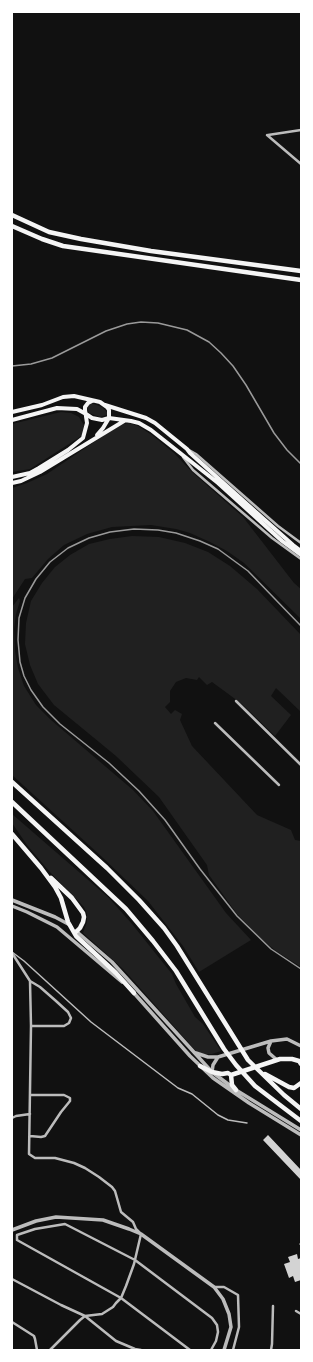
<!DOCTYPE html>
<html>
<head>
<meta charset="utf-8">
<style>
	body { margin:0 }
	#map { position:relative; width:313px; height:1362px; overflow:hidden; background:#111; font-family:Figtree,sans-serif }
	canvas { display:block }
	.frame { position:absolute; inset:0; border:13px solid #fff; pointer-events:none }
</style>
</head>
<body>
<div id="map">
<canvas width="313" height="1362"></canvas>
<div class="frame"></div>
</div>
<script>
const ctx = document.querySelector('canvas').getContext('2d');
ctx.lineJoin = 'round';
function paint(path, color) { ctx.fillStyle = color; ctx.fill(path, 'evenodd'); }
const poly = rows => new Path2D(rows.map(r => 'M' + r).join(''));
function strokePath(path, color, width, dash) { ctx.strokeStyle = color; ctx.lineWidth = width; ctx.lineCap = dash ? 'butt' : 'round'; ctx.setLineDash(dash || []); ctx.stroke(path); }
const green = poly([
	[91,403,102,407,107,412,107,415,100,417,89,413,87,408,87,406],
	[61,412,71,413,79,417,85,427,83,435,30,469,12,472,12,424],
	[129,423,138,426,152,435,174,453,192,472,243,517,294,583,301,589,301,619,244,563,227,551,210,542,190,533,176,529,151,525,112,527,87,534,64,545,48,559,32,578,25,579,12,599,12,488,27,483,47,474,116,427,124,424],
	[132,536,159,537,185,543,208,552,230,566,257,589,301,635,301,712,276,688,271,696,291,715,275,736,242,704,212,682,207,685,199,677,197,680,186,678,176,682,170,691,170,702,165,707,171,714,175,710,182,714,180,720,192,746,257,815,291,830,295,840,301,841,301,967,276,951,257,935,237,914,209,875,207,865,159,797,116,756,54,705,38,684,30,665,25,644,26,623,31,601,42,583,55,567,70,555,89,544,110,539],
	[19,598,20,601,16,614,14,629,15,651,18,668,24,686,36,705,51,720,133,790,153,811,226,913,251,940,199,972,183,946,148,901,101,856,12,775,12,607],
	[12,814,109,898,132,924,172,974,176,984,195,1017,203,1024,221,1051,212,1054,202,1054,196,1051,123,969,83,933,87,922,87,914,84,907,49,871,27,845,12,823]
]);
const building = poly([
	[268,1135,301,1170,301,1180,263,1140],
	[297,1254,298,1259,301,1258,301,1280,295,1282,293,1276,289,1278,284,1264,290,1262,288,1257]
]);
const service = poly([
	[12,952,24,961,91,1022,178,1088,192,1094,218,1115,228,1120,247,1123],
	[300,1244,301,1245]
]);
const minor = poly([
	[267,135,301,164],
	[268,135,301,130],
	[189,450,196,454,278,526,301,543],
	[183,457,193,470,272,538,301,559],
	[236,701,301,765],
	[215,723,279,785],
	[12,953,30,981,31,1026,29,1154,35,1158,55,1158,74,1163,85,1168,99,1177,112,1187,115,1191,121,1212,133,1222,136,1229,141,1234,134,1264,126,1286,121,1298,116,1303,113,1307,102,1314,85,1316,80,1320,50,1350],
	[30,981,40,987,56,1001,68,1012,71,1018,69,1023,64,1026,31,1026],
	[12,1118,16,1116,30,1114],
	[30,1136,41,1137,45,1136,61,1112,70,1101,70,1098,64,1095,30,1095],
	[12,1279,61,1305,85,1316,116,1341,135,1349,141,1350],
	[215,1287,224,1287,238,1295,239,1327,233,1350],
	[296,1311,301,1314],
	[12,1322,34,1336,35,1339,37,1350],
	[190,1350,121,1298,17,1240,17,1235,35,1229,65,1224,135,1260,212,1318,217,1325,218,1332,216,1341,211,1350],
	[271,1350,272,1344,273,1306]
]);
const tertiary = poly([
	[12,900,55,917,70,925],
	[12,906,27,912,57,927,122,982],
	[76,931,112,962,212,1072,236,1090,301,1130],
	[133,992,190,1056,213,1078,249,1103,301,1135],
	[271,1041,268,1048,269,1053,277,1060],
	[196,1053,208,1057,218,1057,271,1041,287,1039,301,1046],
	[212,1072,213,1065,218,1057],
	[12,1230,36,1221,56,1217,103,1220,129,1229,141,1234,214,1287,223,1299,229,1314,231,1327,224,1350]
]);
const secondary = poly([
	[105,405,146,418,155,423,187,449,190,453,257,513,293,545,301,551],
	[12,412,42,405,63,397,74,396,100,402,107,407,109,410,109,418,102,420,92,418,86,414],
	[109,418,131,421,139,423,151,430,218,483,282,541,301,555],
	[12,420,57,408,77,409,86,414],
	[97,435,103,428,109,418],
	[12,477,30,473,39,468,68,450,83,438,87,423,85,410,85,407,88,403,92,401],
	[12,483,21,481,40,472,124,421]
]);
const primary = poly([
	[12,215,49,232,81,239,151,251,301,271],
	[12,226,42,239,63,246,301,280],
	[12,782,107,868,139,900,164,928,177,946,248,1060,284,1095,301,1109],
	[12,802,126,909,153,941,176,971,224,1049,236,1065,255,1086,301,1121],
	[12,834,41,868,55,887,61,898,68,922,76,936,116,973,134,993],
	[51,878,72,898,83,913,84,917,83,922,80,928,77,931],
	[200,1066,212,1072,222,1074,228,1073,231,1075,280,1059,292,1059,299,1061,301,1064],
	[265,1074,289,1087,294,1088,301,1083],
	[231,1075,232,1085,236,1090]
]);
const rail = poly([
	[12,366,31,364,52,358,106,331,127,324,141,322,158,323,187,330,209,342,221,353,233,366,246,385,274,433,287,450,301,464],
	[301,626,248,571,218,549,200,541,176,533,158,530,134,529,110,532,89,538,68,548,50,562,36,579,25,598,19,618,18,640,20,662,24,676,31,690,43,707,60,724,109,763,139,791,165,820,200,869,237,916,271,949,301,969]
]);
paint(green, '#202020');
paint(building, '#d3d3d3');
strokePath(service, '#bcbcbc', 1.5);
strokePath(minor, '#bcbcbc', 2.5);
strokePath(tertiary, '#bcbcbc', 3.5);
strokePath(secondary, '#f5f5f5', 4);
strokePath(primary, '#f5f5f5', 4.5);
strokePath(rail, '#9a9a9a', 1.5);
</script>
</body>
</html>
